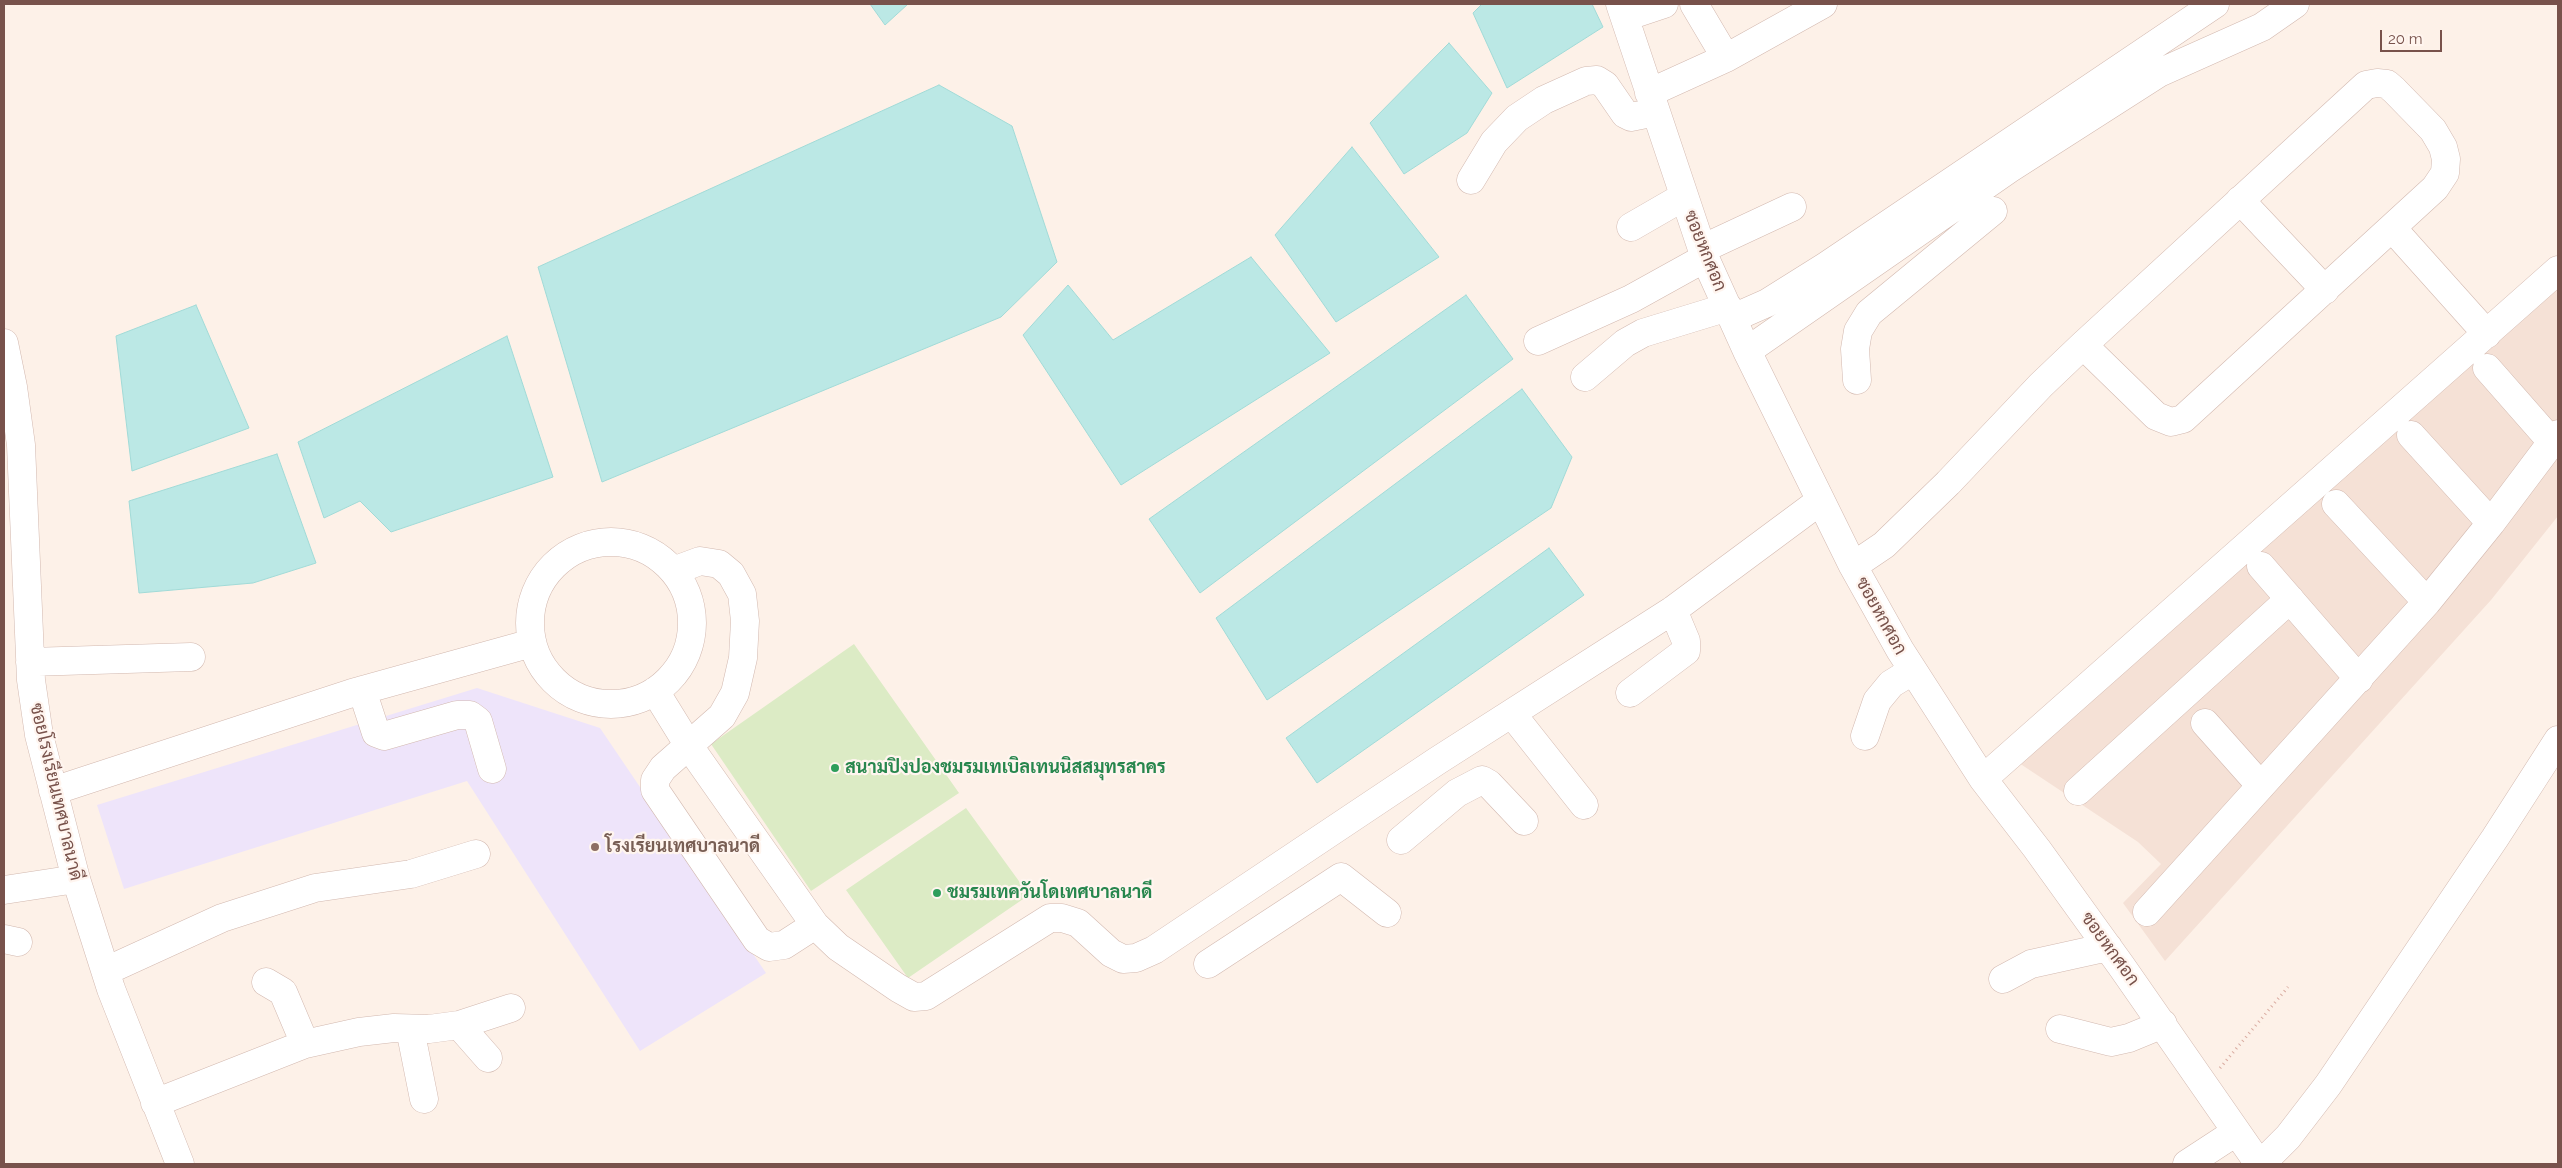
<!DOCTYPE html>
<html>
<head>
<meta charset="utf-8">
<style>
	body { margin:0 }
	#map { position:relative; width:2562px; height:1168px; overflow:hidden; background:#fdf1e8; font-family:Raleway,sans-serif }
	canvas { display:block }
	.frame { position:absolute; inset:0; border:5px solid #78524b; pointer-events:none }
	.scale { position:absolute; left:2380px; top:30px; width:62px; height:22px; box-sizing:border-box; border:2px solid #78524b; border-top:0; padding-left:6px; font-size:15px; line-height:18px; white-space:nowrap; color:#78524b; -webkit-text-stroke:4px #fff5ef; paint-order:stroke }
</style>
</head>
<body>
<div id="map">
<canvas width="2562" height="1168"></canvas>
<div class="frame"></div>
<div class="scale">20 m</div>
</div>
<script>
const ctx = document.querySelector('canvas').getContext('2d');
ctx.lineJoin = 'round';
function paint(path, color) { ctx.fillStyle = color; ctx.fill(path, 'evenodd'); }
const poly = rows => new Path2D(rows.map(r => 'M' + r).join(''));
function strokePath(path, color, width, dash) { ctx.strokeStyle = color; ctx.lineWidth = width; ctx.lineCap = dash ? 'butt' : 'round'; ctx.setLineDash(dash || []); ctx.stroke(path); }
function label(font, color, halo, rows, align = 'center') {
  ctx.font = font + ' Raleway,Sarabun,sans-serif'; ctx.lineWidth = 4.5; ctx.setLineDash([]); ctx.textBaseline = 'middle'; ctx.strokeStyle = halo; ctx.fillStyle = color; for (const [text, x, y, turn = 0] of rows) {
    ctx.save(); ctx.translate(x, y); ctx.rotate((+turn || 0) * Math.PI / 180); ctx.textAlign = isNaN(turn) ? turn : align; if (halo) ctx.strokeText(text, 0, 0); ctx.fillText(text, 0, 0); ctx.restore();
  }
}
const residential = poly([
	[2558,280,2558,516,2491,600,2165,961,2123,903,2161,864,2138,842,2019,763]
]);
const education = poly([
	[477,688,600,728,766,973,640,1051,467,781,124,889,97,805]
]);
const green = poly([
	[854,644,959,793,811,891,711,744],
	[966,808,1029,895,908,978,846,890]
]);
const water = poly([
	[870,4,908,4,885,25,870,4],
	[1482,4,1592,4,1603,27,1507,88,1473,13,1482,4],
	[1449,43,1492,93,1467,133,1404,174,1370,123,1449,43],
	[939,85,1012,126,1057,262,1001,317,602,482,538,267,939,85],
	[1352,147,1439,257,1336,322,1275,235,1352,147],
	[1251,257,1330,353,1121,485,1023,335,1068,285,1113,340,1251,257],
	[1466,295,1513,359,1200,593,1149,519,1466,295],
	[196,305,249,428,132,471,116,336,196,305],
	[507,336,553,477,391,532,360,501,324,518,298,442,507,336],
	[1522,389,1572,457,1551,508,1267,700,1216,618,1522,389],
	[277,454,316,563,253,583,139,593,129,501,277,454],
	[1549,548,1584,595,1317,783,1286,738,1549,548]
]);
const path = poly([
	[2220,1068,2288,987]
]);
const minor = poly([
	[1620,4,1705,258,1747,351,1853,566,1900,650,1983,779,2037,849,2122,967,2259,1164],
	[1694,4,1726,58],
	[1625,17,1664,4],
	[1649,93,1726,58,1823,4],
	[1471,180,1494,142,1517,118,1544,100,1586,81,1597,80,1605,85,1625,114,1631,117,1656,112],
	[2240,200,2325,290],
	[1631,227,1683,197],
	[2393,229,2487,334],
	[1702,249,1792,207],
	[1733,318,1767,303,1826,266,2215,4],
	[1538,341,1631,299,1705,258],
	[4,343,13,387,21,445,31,680,39,735,76,879,111,989,180,1164],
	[1747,351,2009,169,2159,73,2262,27,2295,4],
	[2487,368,2552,442],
	[1585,377,1625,343,1643,333,1728,307],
	[1857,380,1855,349,1858,331,1869,313,1993,211],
	[2411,435,2491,523],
	[2336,504,2427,602],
	'530 623a81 81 0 1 1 162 0a81 81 0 1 1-162 0Z',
	[1853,566,1884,545,1948,483,2041,385,2083,345,2366,85,2377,83,2387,84,2394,90,2433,130,2443,147,2446,159,2445,173,2435,188,2183,419,2171,422,2156,416,2083,345],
	[2261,566,2359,679],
	[673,571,700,561,719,564,731,574,742,594,745,621,743,658,735,693,722,716,663,768,655,780,655,790,757,940,769,947,784,945,815,925],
	[30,662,191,657],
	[362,690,376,733,384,736,457,715,470,715,478,721,492,769],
	[655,691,689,746,815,925,838,947,898,988,914,997,926,996,1050,918,1062,918,1078,923,1111,953,1123,959,1136,958,1154,950,1437,761,1673,610,1820,501],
	[1630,693,1686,651,1686,641,1673,610],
	[1512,714,1584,805],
	[2205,723,2261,786],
	[1865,736,1877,701,1891,684,1912,671],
	[1983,779,2558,270],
	[53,791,352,693,532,643],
	[2078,791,2290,599],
	[1401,840,1457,793,1482,780,1489,784,1524,821],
	[4,890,76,879],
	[2147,912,2427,602,2491,523,2558,434],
	[4,939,18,942],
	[1208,964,1341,877,1387,913],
	[106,971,222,918,315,888,411,874,476,854],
	[2003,979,2031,964,2108,947],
	[266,982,283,992,305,1044],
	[459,1025,488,1058],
	[410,1029,424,1099],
	[2060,1029,2111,1042,2129,1038,2163,1024],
	[155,1103,305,1044,359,1032,394,1028,429,1029,459,1025,511,1008],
	[2187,1164,2236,1132],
	[2261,1164,2288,1137,2328,1085,2495,838,2558,740]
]);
const markers = [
	[835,768,5,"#2e9e5b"],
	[595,847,5,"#8d6e63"],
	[937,893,5,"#2e9e5b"]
];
const streetNames = [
	["ซอยหกศอก",1705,251,68],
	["ซอยหกศอก",1881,616,61],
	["ซอยโรงเรียนเทศบาลนาดี",56,792,77],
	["ซอยหกศอก",2110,949,54]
];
const leisureNames = [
	["สนามปิงปองชมรมเทเบิลเทนนิสสมุทรสาคร",845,768],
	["ชมรมเทควันโดเทศบาลนาดี",947,893]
];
const educationNames = [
	["โรงเรียนเทศบาลนาดี",605,847]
];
paint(residential, '#f5e1d6');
paint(education, '#eee4fa');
paint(green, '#dcebc5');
paint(water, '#bbe8e5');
strokePath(water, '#a1dad7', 1);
strokePath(minor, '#d2b8af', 29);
strokePath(path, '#d9aca1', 3, [1, 4]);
strokePath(minor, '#fff', 28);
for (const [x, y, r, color] of markers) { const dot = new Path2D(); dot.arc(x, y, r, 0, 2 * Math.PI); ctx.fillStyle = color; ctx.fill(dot); strokePath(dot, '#fff5ef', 2); }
label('18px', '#78524b', '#fff5ef', streetNames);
label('bold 18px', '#27864d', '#fff5ef', leisureNames, 'left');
label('bold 18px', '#785e54', '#fff5ef', educationNames, 'left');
</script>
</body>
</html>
